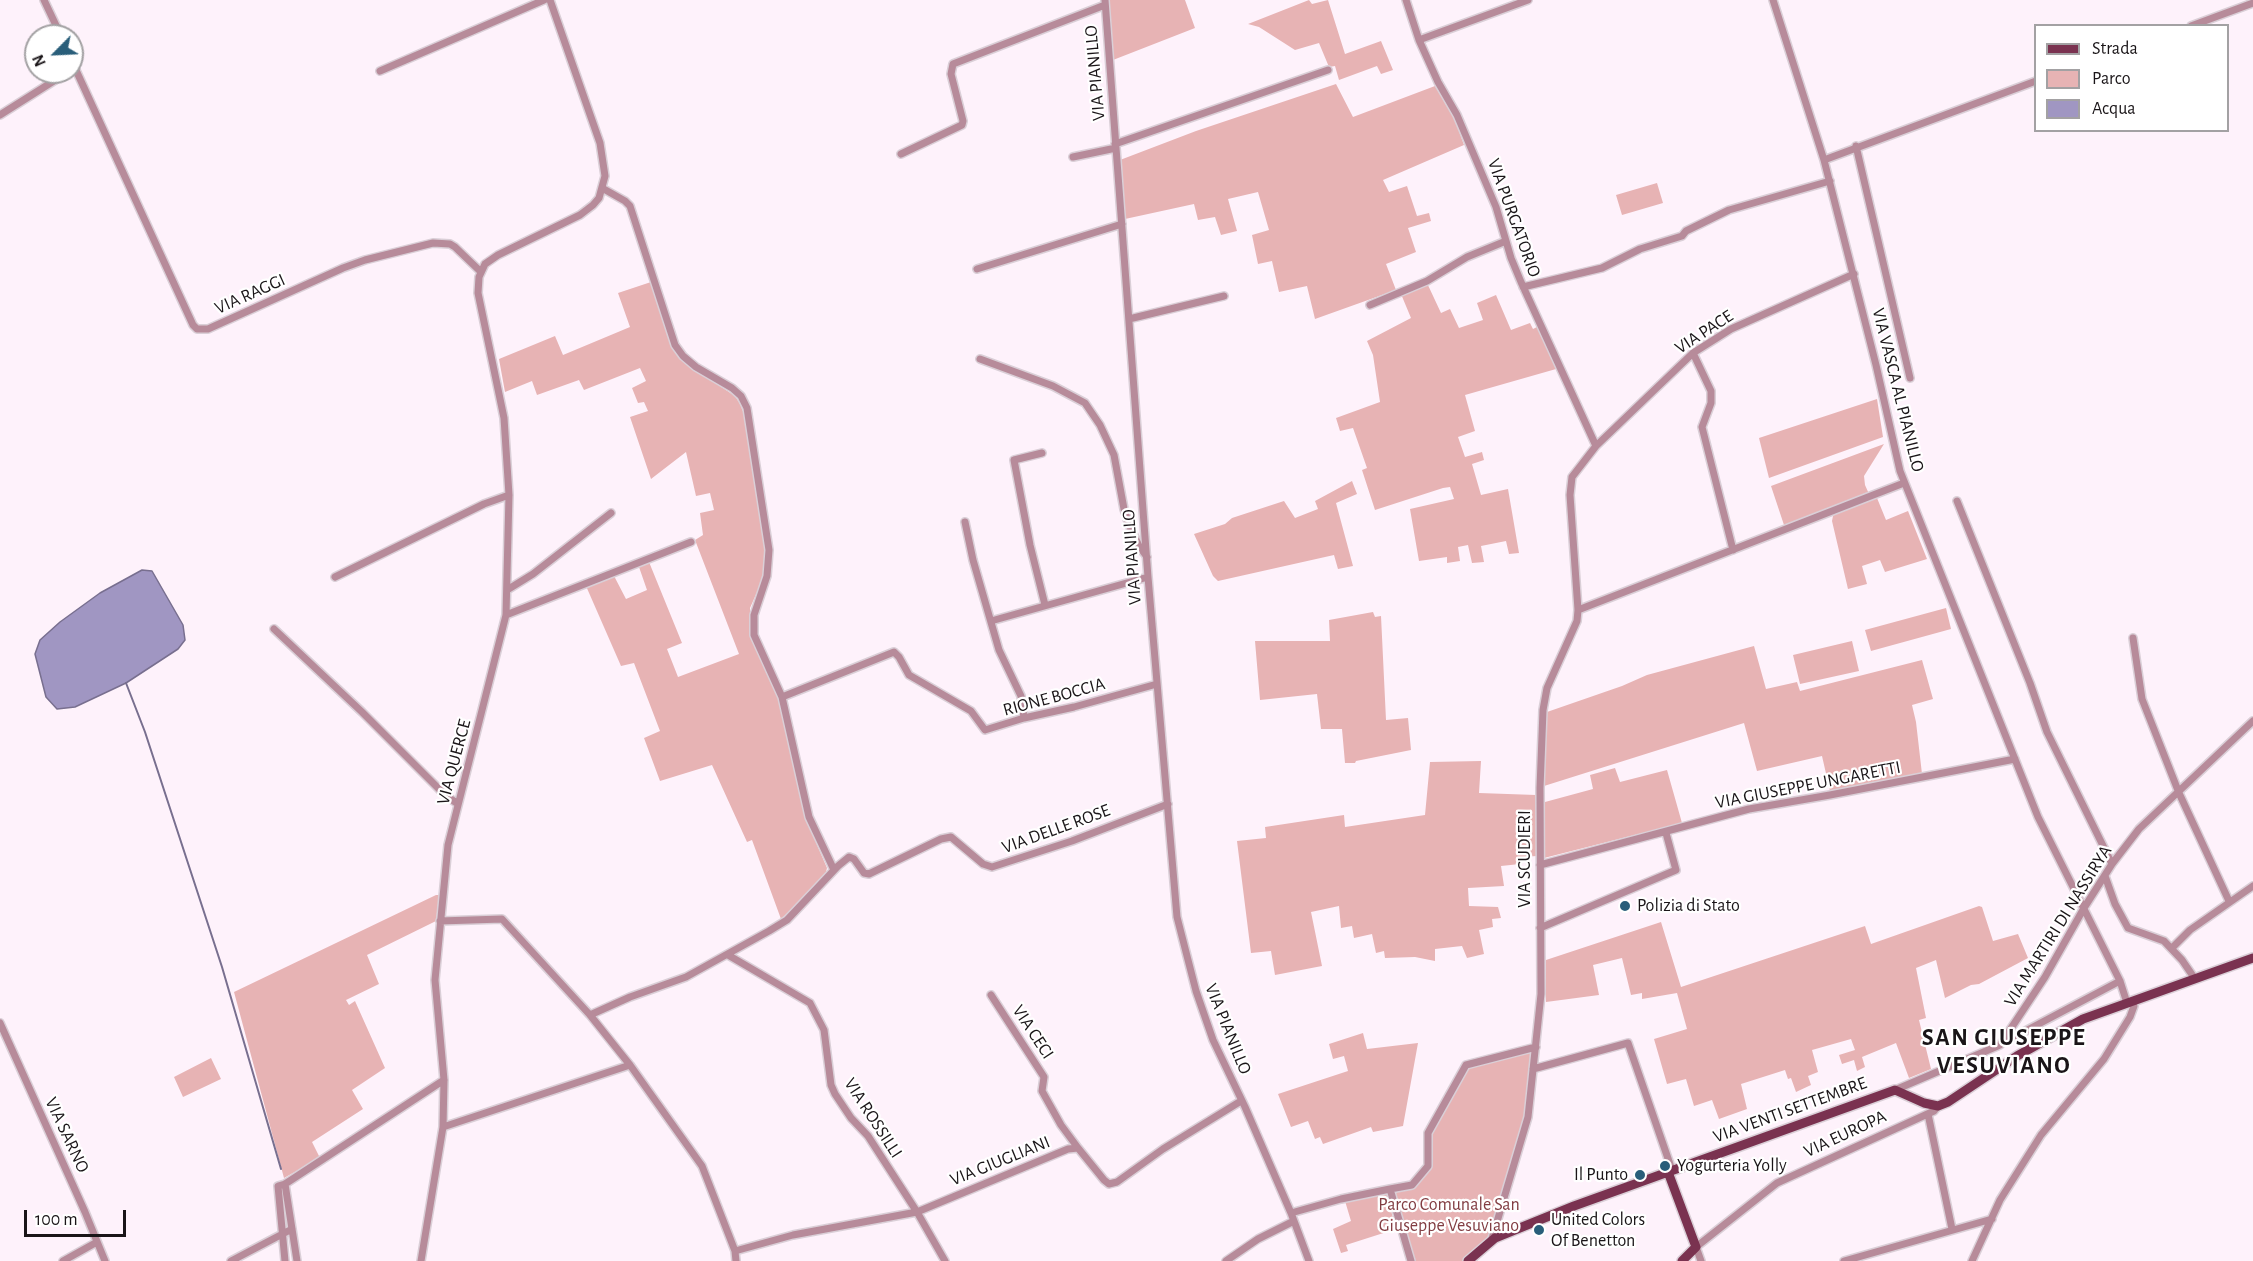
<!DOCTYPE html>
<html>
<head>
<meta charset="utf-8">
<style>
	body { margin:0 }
	#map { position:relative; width:2253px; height:1261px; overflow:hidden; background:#fef2fb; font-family:"Alegreya Sans",sans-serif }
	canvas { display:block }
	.legend { position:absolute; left:2034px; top:24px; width:195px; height:108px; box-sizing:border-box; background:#fff; border:2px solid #a3a1a3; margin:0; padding:8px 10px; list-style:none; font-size:18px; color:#1a1518 }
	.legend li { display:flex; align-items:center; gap:12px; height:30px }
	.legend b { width:30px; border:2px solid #a3a1a3 }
	.north { position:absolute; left:24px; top:24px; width:60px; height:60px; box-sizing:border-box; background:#fff; border:2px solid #a3a1a3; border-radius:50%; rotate:246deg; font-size:16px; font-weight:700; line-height:24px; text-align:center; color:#1a1518 }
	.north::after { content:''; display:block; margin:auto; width:21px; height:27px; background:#295e7a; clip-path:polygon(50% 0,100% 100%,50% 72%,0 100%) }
	.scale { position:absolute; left:24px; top:1210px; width:102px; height:27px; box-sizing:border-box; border:3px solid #1a1518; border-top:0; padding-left:8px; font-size:18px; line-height:21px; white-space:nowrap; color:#1a1518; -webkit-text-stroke:4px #fff; paint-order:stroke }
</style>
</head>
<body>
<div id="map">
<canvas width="2253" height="1261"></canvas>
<ul class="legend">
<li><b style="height:8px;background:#7a3250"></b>Strada</li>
<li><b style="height:16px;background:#e7b3b4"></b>Parco</li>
<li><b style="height:16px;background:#a096c2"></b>Acqua</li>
</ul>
<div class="north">N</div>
<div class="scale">100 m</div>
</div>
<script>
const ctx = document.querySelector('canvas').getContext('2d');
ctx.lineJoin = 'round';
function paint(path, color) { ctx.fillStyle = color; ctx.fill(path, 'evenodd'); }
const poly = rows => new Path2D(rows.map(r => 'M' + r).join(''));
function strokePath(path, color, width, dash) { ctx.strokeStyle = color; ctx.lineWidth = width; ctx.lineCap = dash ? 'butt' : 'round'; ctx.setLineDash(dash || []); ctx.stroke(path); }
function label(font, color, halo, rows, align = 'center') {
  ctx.font = font + ' "Alegreya Sans",sans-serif'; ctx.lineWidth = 4.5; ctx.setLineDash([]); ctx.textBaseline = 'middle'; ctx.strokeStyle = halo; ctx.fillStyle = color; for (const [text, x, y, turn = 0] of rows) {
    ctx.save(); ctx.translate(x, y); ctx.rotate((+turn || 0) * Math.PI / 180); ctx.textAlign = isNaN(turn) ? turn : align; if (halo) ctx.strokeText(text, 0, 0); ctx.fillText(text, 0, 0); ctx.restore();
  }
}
const green = poly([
	[1109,0,1185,0,1195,28,1113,60],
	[1309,0,1312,4,1328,0,1345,54,1381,41,1393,70,1381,74,1377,66,1339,80,1335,66,1329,67,1319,43,1295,50,1259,27,1248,24],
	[1336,84,1353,117,1435,86,1455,120,1464,145,1383,180,1389,192,1407,186,1417,216,1429,213,1431,221,1408,228,1416,252,1386,264,1396,290,1315,319,1307,286,1279,292,1272,261,1258,264,1252,235,1269,230,1258,192,1228,199,1237,231,1221,235,1215,217,1198,220,1194,204,1125,219,1120,160,1196,131],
	[1657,183,1663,203,1622,215,1616,195],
	[651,282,677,355,685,363,735,396,740,404,746,419,764,541,764,568,761,583,750,608,750,633,777,693,806,819,827,868,826,872,800,902,781,919,752,840,747,842,712,765,660,781,644,738,660,731,634,663,621,666,586,586,613,574,626,599,647,590,639,567,649,562,682,643,667,649,678,677,739,654,695,540,703,535,700,513,714,510,710,493,696,496,686,452,651,479,630,417,648,411,644,402,638,403,632,388,646,381,640,368,584,390,579,380,537,395,532,381,505,392,499,359,555,336,563,355,630,327,618,293],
	[1427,283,1441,313,1450,309,1459,328,1483,320,1477,303,1496,295,1511,330,1530,323,1533,329,1537,327,1556,369,1465,395,1475,431,1458,437,1465,457,1482,452,1484,460,1472,464,1481,495,1508,489,1519,553,1509,554,1506,541,1481,546,1484,562,1472,563,1468,545,1458,547,1460,561,1447,563,1447,557,1419,561,1410,509,1454,499,1450,487,1443,488,1375,510,1362,470,1367,468,1353,428,1340,431,1336,418,1380,402,1373,355,1367,341,1411,318,1401,294],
	[1877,399,1883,437,1769,478,1759,438],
	[1884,444,1864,476,1865,485,1869,494,1785,528,1771,486],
	[1352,481,1357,494,1336,503,1353,566,1338,569,1334,555,1218,581,1213,576,1194,534,1225,524,1232,518,1284,501,1295,518,1318,509,1315,501],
	[1877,498,1886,520,1908,511,1927,559,1885,572,1880,560,1862,566,1867,584,1848,589,1832,521,1833,516,1836,513],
	[1946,608,1951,629,1871,651,1865,630],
	[1373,612,1375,617,1381,616,1386,720,1408,718,1411,750,1356,761,1355,763,1345,763,1342,729,1321,729,1317,694,1260,700,1255,641,1330,641,1329,620],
	[1852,641,1859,671,1800,684,1793,655],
	[1754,646,1766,689,1797,682,1800,691,1922,660,1933,699,1912,705,1916,722,1922,774,1830,791,1822,756,1757,771,1744,723,1544,786,1547,712,1622,686,1647,675],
	[1481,761,1479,793,1536,795,1537,856,1522,857,1520,864,1501,866,1504,886,1468,888,1469,906,1498,907,1501,918,1492,919,1493,927,1479,930,1484,954,1467,958,1462,946,1435,949,1435,961,1415,957,1385,958,1384,951,1376,953,1372,934,1354,938,1352,926,1341,928,1339,906,1311,912,1322,966,1275,975,1271,951,1251,953,1237,841,1266,838,1265,827,1344,815,1345,827,1425,815,1430,762],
	[1615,768,1620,782,1667,770,1682,823,1544,858,1545,802,1593,789,1590,775],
	[436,895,439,895,436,921,367,955,379,984,346,1000,349,1005,355,1001,385,1068,352,1090,363,1109,312,1142,320,1158,284,1178,234,992],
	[1979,906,1982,907,1993,941,2018,934,2028,958,1979,984,1971,985,1945,998,1936,960,1916,968,1926,1018,1919,1020,1931,1069,1909,1078,1896,1043,1862,1057,1865,1067,1857,1071,1854,1060,1842,1064,1839,1055,1855,1050,1851,1039,1812,1050,1818,1072,1808,1076,1811,1085,1796,1092,1791,1078,1788,1079,1785,1070,1741,1084,1747,1109,1719,1119,1712,1100,1694,1106,1686,1079,1667,1084,1654,1039,1687,1029,1677,993,1642,999,1642,993,1631,995,1622,958,1593,965,1599,995,1546,1002,1546,960,1661,922,1681,987,1865,926,1871,944],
	[1363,1033,1367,1049,1418,1043,1403,1126,1373,1132,1371,1127,1323,1144,1320,1137,1315,1139,1308,1121,1291,1127,1278,1094,1348,1071,1344,1056,1333,1059,1329,1044],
	[1533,1050,1526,1117,1488,1240,1465,1261,1414,1261,1393,1191,1414,1188,1431,1167,1431,1133,1467,1067],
	[211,1058,221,1079,183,1097,174,1077],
	[1386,1192,1396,1229,1346,1245,1348,1251,1341,1253,1333,1229,1351,1221,1345,1201]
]);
const water = poly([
	[142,570,152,571,183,625,185,640,178,649,126,683,75,707,57,709,46,697,35,654,40,640,60,622,100,593,142,570]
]);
const stream = poly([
	[126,683,145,732,222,967,281,1169]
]);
const minor = poly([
	[44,0,61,36],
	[1105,0,1148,577,1177,917,1196,991,1213,1040,1245,1107,1291,1213,1309,1261],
	[1406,0,1419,40,1438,82,1457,115,1496,207,1511,258,1521,282,1596,446],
	[1773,0,1824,160,1876,365,1900,471,2038,817,2120,981,2127,1003],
	[2191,26,2253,3],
	[1419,40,1528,0],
	[72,70,75,68,193,325,197,329,208,329,343,268,365,260,433,243,450,244,455,247,481,272],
	[380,71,544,0],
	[0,115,68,72],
	[1115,144,1328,70],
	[1856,146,1910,378],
	[901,154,962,125,963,121,951,74,953,64,1105,5],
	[1073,157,1116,148],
	[1824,160,2036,81],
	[602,188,625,201,630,206,675,345,683,356,696,367,732,388,741,396,747,408,769,550,767,576,754,615,754,635,782,697,809,817,834,870],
	[977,269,1122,224],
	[1523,287,1602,268,1640,249,1682,236,1686,231,1729,210,1830,181],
	[1370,305,1427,281,1467,257,1506,241],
	[1129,319,1224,296],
	[1693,353,1711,391,1711,403,1702,427,1733,550],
	[980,359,1053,386,1085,403,1100,425,1114,455,1124,509,1129,525,1139,546,1147,557],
	[1042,453,1014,460,1030,545,1045,605],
	[1957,501,2030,683,2047,732,2112,864],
	[965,522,973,560,999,650,1021,696,1024,718],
	[335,577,484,504,509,495],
	[507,590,533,574,611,513],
	[1578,610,1904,483],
	[506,615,691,542],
	[991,621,1148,577],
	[274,629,362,712,445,795,458,804],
	[2133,638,2142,699,2179,793,2229,901],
	[782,697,894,652,899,657,909,675,971,711,985,730,1024,718,1074,707,1157,684],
	[1540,865,1749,809,1830,795,2015,759],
	[2105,876,2115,904,2128,928,2164,941,2182,960,2195,979],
	[440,921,502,919,590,1015,630,1065,702,1166,735,1251,736,1261],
	[1540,928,1676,870,1666,833],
	[2172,948,2190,930,2253,886],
	[728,955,810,1003,824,1030,831,1085,835,1094,851,1118,868,1136,917,1212,945,1261],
	[991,995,1044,1077,1042,1091,1061,1125,1078,1148],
	[590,1015,630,997,686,977,769,931,787,920,838,866,849,857,854,859,864,873,869,874,941,839,951,837,983,864,992,867,1072,841,1168,804],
	[0,1023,85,1212,105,1261],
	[2006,1038,2016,1036,2120,981],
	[1533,1069,1628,1043,1672,1170],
	[1895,1090,2000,1045,2045,977,2084,908,2112,864,2139,829,2253,721],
	[1928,1114,1952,1229],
	[443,1127,630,1065],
	[285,1184,297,1261],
	[1291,1213,1341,1199,1390,1189],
	[1491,1242,1528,1117,1541,994,1540,788,1543,710,1547,688,1577,621,1578,610,1570,495,1572,477,1596,446,1693,353,1731,329,1854,274],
	[735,1251,793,1235,917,1212,1068,1149,1078,1148,1104,1180,1109,1184,1117,1182,1163,1149,1241,1101],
	[63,1261,97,1242],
	[231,1261,292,1229],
	[285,1261,278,1186,285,1184,444,1080],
	[421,1261,443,1127,444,1080,435,980,448,845,506,615,509,495,504,418,478,293,479,277,485,264,498,255,580,215,593,205,599,198,605,176,600,143,550,0],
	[1226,1261,1258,1239,1294,1221],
	[1411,1261,1390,1189,1412,1185,1428,1166,1428,1133,1466,1065,1536,1047],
	[1701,1261,1696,1247,1777,1183,1934,1111,1938,1106],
	[1844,1261,1992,1219],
	[1972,1261,2000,1200,2041,1135,2104,1059,2130,1017,2134,1006,2132,1001]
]);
const major = poly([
	[1668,1172,1696,1247,1682,1261],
	[1468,1261,1495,1238,1574,1206,1895,1090,1924,1103,1938,1106,1948,1102,2017,1056,2083,1019,2253,958]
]);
const markers = [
	[1625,906,6,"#295e7a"],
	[1665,1166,6,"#295e7a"],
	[1640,1175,6,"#295e7a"],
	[1539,1230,6,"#295e7a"]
];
const streetNames = [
	["VIA PIANILLO",1095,73,-95],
	["VIA PURGATORIO",1514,218,70],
	["VIA RAGGI",250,294,-24],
	["VIA PACE",1704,332,-33],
	["VIA VASCA AL PIANILLO",1898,390,76],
	["VIA PIANILLO",1132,557,-94],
	["RIONE BOCCIA",1054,697,-15],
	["VIA QUERCE",454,762,-75],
	["VIA GIUSEPPE UNGARETTI",1808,785,-11],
	["VIA DELLE ROSE",1056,829,-20],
	["VIA SCUDIERI",1525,859,-90],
	["VIA MARTIRI DI NASSIRYA",2058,926,-58],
	["VIA PIANILLO",1228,1029,68],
	["VIA CECI",1033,1032,57],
	["VIA VENTI SETTEMBRE",1790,1110,-20],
	["VIA ROSSILLI",873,1118,57],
	["VIA EUROPA",1845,1134,-25],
	["VIA SARNO",67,1135,65],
	["VIA GIUGLIANI",1000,1161,-22]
];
const poiNames = [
	["Polizia di Stato",1637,906],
	["Yogurteria Yolly",1677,1166],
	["Il Punto",1628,1175,"right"],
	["United Colors",1551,1220],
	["Of Benetton",1551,1241]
];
const parkNames = [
	["Parco Comunale San",1449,1205],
	["Giuseppe Vesuviano",1449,1226]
];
const districtNames = [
	["SAN GIUSEPPE",2004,1038],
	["VESUVIANO",2004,1066]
];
paint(green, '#e7b3b4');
paint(water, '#a096c2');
strokePath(water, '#786f8f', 1.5);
strokePath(stream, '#786f8f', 2);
strokePath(minor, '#dacfd7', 10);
strokePath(major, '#dacfd7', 12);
strokePath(minor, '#b78b9a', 7);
strokePath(major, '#7a3250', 9);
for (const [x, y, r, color] of markers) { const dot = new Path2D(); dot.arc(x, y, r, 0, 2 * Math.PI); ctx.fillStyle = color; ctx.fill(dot); strokePath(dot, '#fff', 2); }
label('18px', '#1a1518', '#fff', streetNames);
label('18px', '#1a1518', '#fff', poiNames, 'left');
label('18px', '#823d42', '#fff', parkNames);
ctx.letterSpacing = '1.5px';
label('bold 24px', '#1a1518', '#fff', districtNames);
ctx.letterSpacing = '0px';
</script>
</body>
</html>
